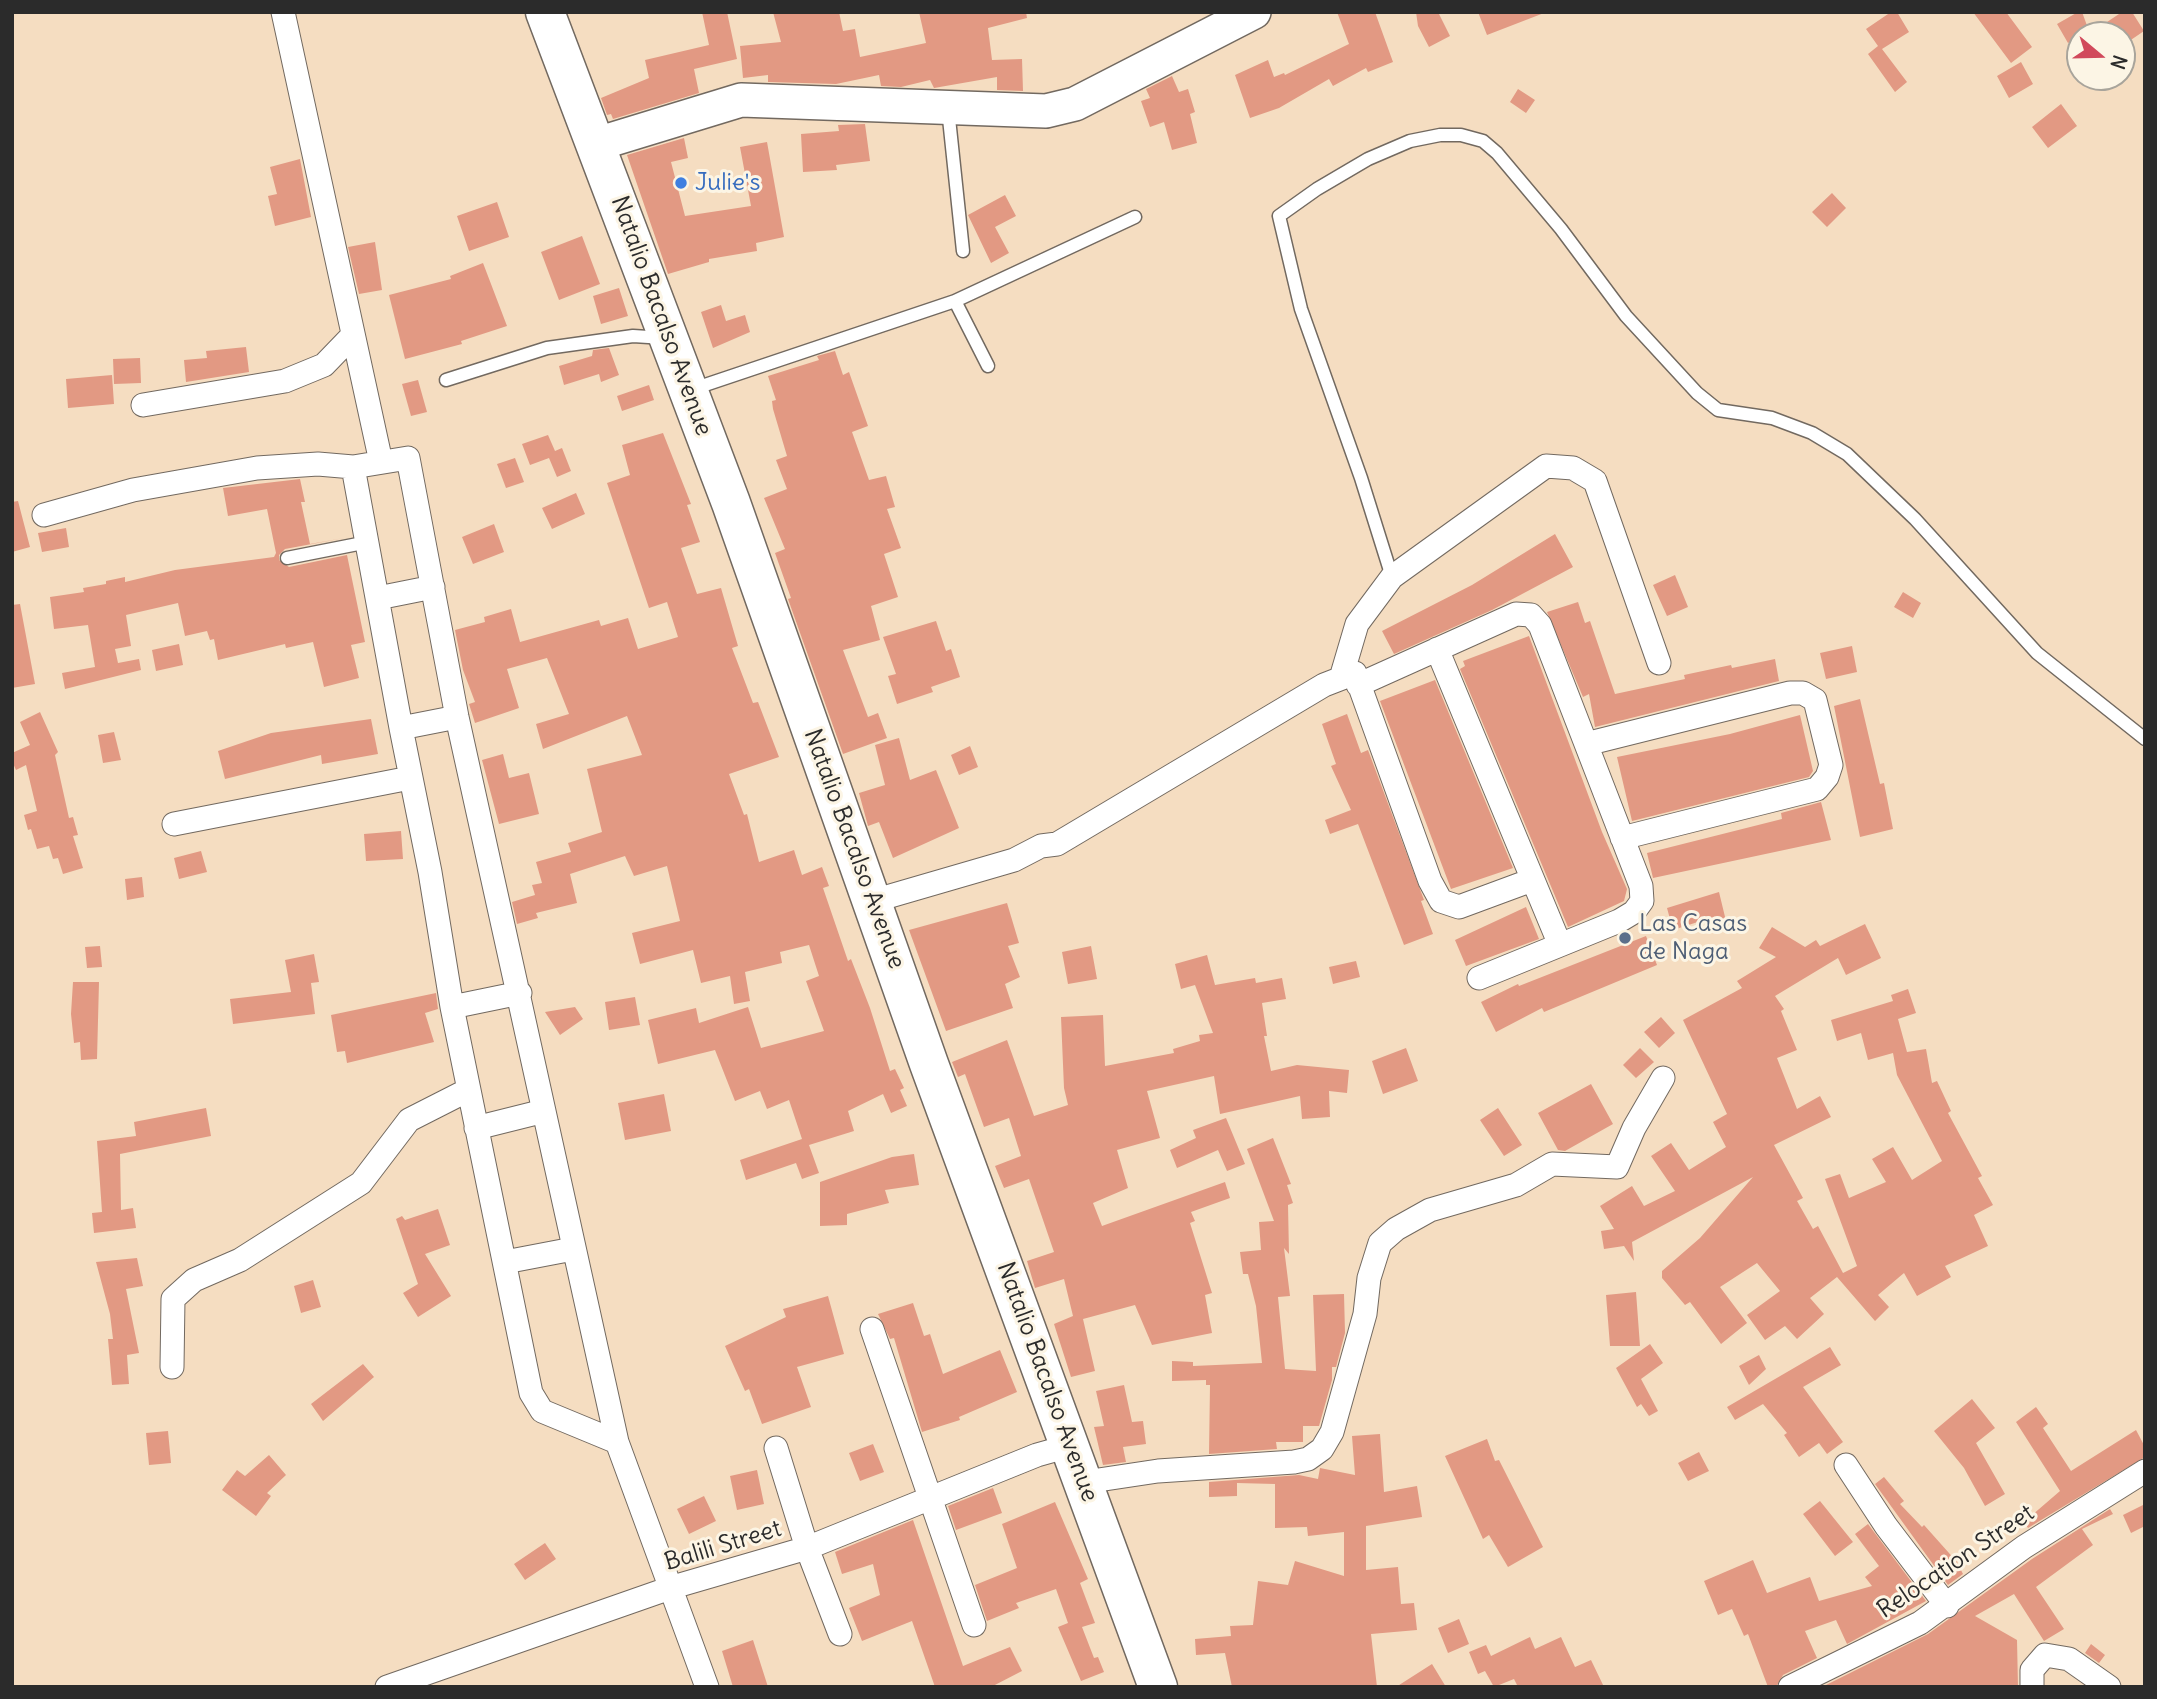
<!DOCTYPE html>
<html>
<head>
<meta charset="utf-8">
<style>
	body { margin:0 }
	#map { position:relative; width:2157px; height:1699px; overflow:hidden; background:#f5ddc1; font-family:Delius,sans-serif }
	canvas { display:block }
	.frame { position:absolute; inset:0; border:14px solid #2b2b2b; pointer-events:none }
	.north { position:absolute; left:2066px; top:21px; width:70px; height:70px; box-sizing:border-box; background:#fcf5e5; border:2px solid #a8a49b; border-radius:50%; rotate:109deg; font-size:19px; font-weight:700; line-height:28px; text-align:center; color:#2b2b2b }
	.north::after { content:''; display:block; margin:auto; width:24px; height:32px; background:#d1495b; clip-path:polygon(50% 0,100% 100%,50% 72%,0 100%) }
</style>
</head>
<body>
<div id="map">
<canvas width="2157" height="1699"></canvas>
<div class="frame"></div>
<div class="north">N</div>
</div>
<script>
const ctx = document.querySelector('canvas').getContext('2d');
ctx.lineJoin = 'round';
function paint(path, color) { ctx.fillStyle = color; ctx.fill(path, 'evenodd'); }
const poly = rows => new Path2D(rows.map(r => 'M' + r).join(''));
function strokePath(path, color, width, dash) { ctx.strokeStyle = color; ctx.lineWidth = width; ctx.lineCap = dash ? 'butt' : 'round'; ctx.setLineDash(dash || []); ctx.stroke(path); }
function label(font, color, halo, rows, align = 'center') {
  ctx.font = font + ' Delius,sans-serif'; ctx.lineWidth = 6; ctx.setLineDash([]); ctx.textBaseline = 'middle'; ctx.strokeStyle = halo; ctx.fillStyle = color; for (const [text, x, y, turn = 0] of rows) {
    ctx.save(); ctx.translate(x, y); ctx.rotate((+turn || 0) * Math.PI / 180); ctx.textAlign = isNaN(turn) ? turn : align; if (halo) ctx.strokeText(text, 0, 0); ctx.fillText(text, 0, 0); ctx.restore();
  }
}
const building = poly([
	[702,12,727,12,737,59,694,69,699,93,613,119,611,114,607,115,601,98,649,78,645,60,709,45],
	[773,12,839,12,843,31,855,29,860,57,926,43,919,12,1026,12,1027,18,988,28,992,60,1022,59,1023,91,997,90,997,77,934,88,930,80,901,87,881,86,879,75,836,84,768,82,768,75,743,78,740,46,781,42],
	[1337,12,1375,12,1393,62,1368,72,1366,68,1333,86,1329,79,1279,108,1250,118,1235,75,1268,60,1274,77,1284,73,1285,75,1349,44],
	[1416,12,1438,12,1450,36,1429,47,1418,26],
	[1478,12,1543,12,1544,13,1487,35],
	[1891,12,1897,12,1909,32,1882,49,1907,82,1895,92,1868,54,1878,46,1866,29],
	[1973,12,2006,12,2032,47,2011,63],
	[2078,12,2082,12,2089,31,2068,43,2057,24],
	[2122,12,2132,12,2144,31,2122,46,2122,35,2112,35,2104,24],
	[2021,62,2033,84,2009,98,1997,76],
	[1172,76,1179,92,1188,89,1195,112,1190,114,1197,143,1172,150,1164,122,1150,127,1141,101,1150,98,1146,89],
	[1518,89,1535,100,1526,113,1510,102],
	[2061,104,2077,126,2048,148,2032,127],
	[865,124,870,161,836,165,837,170,803,172,801,134,839,131,838,125],
	[684,138,688,158,671,162,685,216,751,206,740,147,767,142,784,237,756,243,757,251,709,259,709,262,668,274,627,155],
	[300,159,311,217,275,226,268,196,277,194,270,167],
	[1832,193,1846,208,1827,227,1812,212],
	[1005,195,1016,216,995,227,1009,253,991,263,968,215],
	[497,202,509,237,469,251,457,216],
	[582,236,600,284,559,300,541,252],
	[375,242,382,290,359,294,348,247],
	[483,263,507,326,461,341,462,344,405,359,389,295,451,279,450,276],
	[619,288,628,316,601,324,593,296],
	[721,305,726,321,745,315,750,332,713,348,701,312],
	[246,347,249,372,186,382,184,360,207,358,206,351],
	[609,348,619,375,601,382,599,374,564,385,559,366,592,356,593,350],
	[835,351,843,375,849,372,868,426,852,432,869,480,886,476,895,507,887,509,901,548,884,554,898,597,871,606,880,640,843,650,868,717,878,713,887,738,843,754,788,599,791,598,775,553,785,549,764,498,787,489,776,460,787,456,773,409,772,401,776,400,768,376,819,360,817,356],
	[140,358,141,383,114,384,113,359],
	[112,375,114,404,68,408,66,379],
	[418,380,427,412,411,416,402,384],
	[649,385,654,400,622,411,617,396],
	[663,433,691,504,687,505,700,542,681,548,697,594,721,588,738,646,732,648,753,703,758,702,779,757,729,774,744,815,747,814,759,862,794,850,802,875,822,867,829,886,823,888,848,961,851,959,870,1008,890,1071,895,1069,904,1088,900,1090,907,1106,891,1113,883,1094,848,1111,854,1131,809,1145,819,1173,802,1179,796,1163,746,1180,740,1160,802,1139,789,1100,767,1109,760,1091,735,1101,715,1050,658,1064,648,1020,696,1008,699,1023,748,1007,761,1048,824,1031,806,981,819,976,809,945,780,952,782,963,745,972,750,1001,734,1004,730,976,701,983,693,950,640,964,632,933,680,921,667,866,634,876,625,856,570,874,577,903,536,913,538,918,517,924,512,902,535,895,532,885,542,883,536,862,571,852,568,843,602,832,587,769,642,755,627,716,543,749,536,724,569,714,547,658,507,669,519,708,475,723,469,704,475,702,463,670,455,630,485,622,484,617,511,609,520,642,599,620,601,626,628,618,638,649,678,637,667,602,649,608,607,483,630,475,622,445],
	[548,435,555,451,562,448,571,471,557,477,549,458,530,465,522,444],
	[515,458,524,482,506,488,497,464],
	[300,479,305,502,301,502,310,544,344,538,285,549,279,555,279,560,289,567,347,555,365,642,351,645,359,678,324,687,313,642,286,648,285,644,218,660,214,639,210,640,207,631,185,636,178,603,126,615,131,646,115,649,118,663,139,659,141,670,65,689,62,673,95,667,88,625,54,629,50,597,84,592,83,588,106,584,106,581,125,577,125,582,175,570,274,557,276,553,267,509,228,516,223,488],
	[576,493,585,514,552,529,542,508],
	[18,501,30,547,12,552,12,502],
	[494,524,504,552,473,564,462,537],
	[66,528,69,547,42,552,38,533],
	[1555,534,1573,567,1492,610,1394,654,1382,631,1472,585],
	[1675,575,1688,607,1667,616,1653,585],
	[1903,592,1921,603,1913,618,1894,607],
	[1578,602,1585,623,1590,621,1615,694,1685,679,1684,675,1731,665,1732,668,1775,659,1779,681,1595,727,1589,694,1583,697,1547,612],
	[20,604,35,684,12,688,12,605],
	[936,621,946,651,951,649,960,677,931,687,933,692,897,704,888,676,896,674,883,637],
	[1529,636,1602,832,1627,889,1624,901,1568,927,1460,669,1465,666,1463,661],
	[179,644,183,665,156,671,152,650],
	[1852,646,1857,672,1826,679,1820,653],
	[1435,680,1513,868,1451,889,1380,701],
	[1860,699,1880,784,1884,783,1893,829,1860,837,1834,706],
	[40,712,58,752,55,755,69,818,73,817,78,835,73,836,83,868,63,874,58,858,53,859,49,846,37,849,31,829,28,830,24,815,37,811,26,765,16,770,12,761,12,753,30,745,20,722],
	[1347,714,1361,753,1368,750,1424,900,1421,901,1433,934,1404,945,1358,824,1330,834,1325,820,1351,810,1331,766,1336,764,1322,724],
	[1800,715,1813,771,1809,777,1632,821,1617,757,1730,734],
	[371,719,378,754,322,764,321,755,225,779,218,751,271,733],
	[114,732,121,760,103,763,98,735],
	[899,738,910,780,936,770,959,828,893,858,879,822,868,826,859,793,885,785,875,745],
	[970,746,978,767,959,775,951,755],
	[503,754,509,778,529,773,539,814,499,824,482,760],
	[1821,802,1831,840,1653,878,1647,853,1782,819,1781,813],
	[401,831,403,859,366,861,364,834],
	[201,851,207,872,179,879,174,858],
	[142,877,144,897,127,900,125,879],
	[1719,892,1726,921,1708,925,1707,919,1673,930,1667,908],
	[1007,903,1019,943,1008,946,1020,977,1005,984,1013,1008,946,1031,909,930],
	[1526,907,1539,939,1466,966,1455,940],
	[1865,924,1881,958,1846,975,1838,958,1775,996,1784,1009,1781,1011,1797,1050,1777,1058,1797,1109,1820,1096,1831,1117,1774,1145,1803,1198,1797,1201,1813,1229,1818,1226,1843,1273,1857,1266,1825,1179,1840,1174,1849,1198,1886,1182,1872,1159,1893,1147,1912,1180,1942,1161,1897,1075,1893,1053,1868,1060,1861,1033,1837,1041,1831,1020,1893,1001,1891,995,1908,989,1916,1013,1898,1019,1907,1052,1926,1049,1932,1083,1937,1081,1951,1111,1948,1113,1982,1176,1978,1178,1993,1205,1974,1215,1988,1246,1945,1266,1951,1277,1917,1296,1904,1273,1878,1295,1889,1307,1875,1321,1837,1277,1810,1298,1824,1314,1797,1339,1785,1326,1765,1340,1747,1315,1780,1291,1757,1263,1720,1287,1747,1323,1721,1344,1690,1302,1685,1305,1662,1278,1662,1271,1700,1238,1753,1177,1632,1242,1634,1261,1624,1246,1604,1249,1601,1231,1614,1229,1600,1206,1632,1186,1644,1206,1675,1191,1651,1156,1671,1143,1689,1170,1726,1147,1713,1122,1727,1114,1683,1020,1742,988,1737,981,1776,957,1759,948,1772,927,1805,947,1816,940,1820,946],
	[1646,936,1657,965,1544,1012,1542,1008,1496,1032,1481,1002,1518,984,1519,986],
	[100,946,102,967,87,968,85,947],
	[1091,946,1097,979,1068,984,1062,952],
	[314,954,319,982,311,983,315,1014,233,1024,230,999,291,992,285,960],
	[1207,955,1215,985,1255,978,1256,983,1282,978,1286,999,1262,1003,1267,1036,1264,1036,1271,1071,1297,1065,1349,1070,1347,1093,1329,1091,1330,1117,1302,1119,1300,1096,1220,1114,1214,1076,1147,1091,1160,1138,1117,1150,1128,1188,1093,1203,1102,1226,1225,1182,1230,1198,1191,1212,1195,1221,1190,1223,1212,1293,1205,1295,1212,1333,1152,1345,1135,1305,1083,1319,1095,1371,1071,1377,1054,1324,1073,1316,1064,1279,1035,1288,1027,1261,1054,1252,1029,1179,1004,1188,995,1166,1021,1156,1009,1118,984,1127,965,1074,958,1077,952,1062,1007,1040,1034,1116,1068,1105,1064,1088,1061,1017,1103,1015,1105,1066,1174,1053,1173,1049,1200,1041,1199,1035,1213,1033,1195,985,1181,989,1175,964],
	[1356,961,1360,977,1333,984,1329,967],
	[73,982,99,982,97,1059,81,1060,80,1042,74,1043,71,1014],
	[436,993,438,1009,425,1013,434,1042,347,1063,345,1051,337,1052,331,1015],
	[635,997,640,1025,609,1030,605,1002],
	[575,1007,583,1019,560,1035,545,1012],
	[1661,1017,1675,1033,1659,1048,1644,1032],
	[1406,1048,1418,1081,1383,1094,1372,1061],
	[1640,1048,1654,1062,1636,1078,1623,1065],
	[1591,1084,1613,1124,1565,1151,1558,1150,1538,1113],
	[664,1094,671,1131,625,1140,618,1103],
	[206,1108,211,1136,120,1154,121,1210,133,1208,136,1228,94,1233,92,1213,102,1212,97,1141,136,1136,134,1122],
	[1498,1108,1522,1145,1504,1156,1480,1120],
	[1226,1118,1245,1164,1227,1171,1218,1150,1177,1168,1170,1150,1196,1138,1193,1130],
	[1273,1138,1291,1184,1287,1185,1293,1203,1288,1205,1289,1254,1284,1248,1290,1296,1278,1297,1285,1369,1316,1371,1313,1295,1344,1294,1345,1333,1336,1367,1332,1367,1332,1380,1319,1426,1303,1426,1303,1442,1276,1442,1277,1449,1209,1454,1210,1385,1206,1385,1206,1380,1172,1381,1172,1361,1193,1362,1193,1366,1262,1363,1256,1306,1248,1274,1243,1274,1240,1252,1261,1250,1259,1222,1274,1221,1247,1149],
	[914,1154,919,1185,885,1190,889,1203,847,1214,847,1225,820,1226,820,1182,892,1157],
	[438,1209,450,1245,425,1254,451,1296,418,1317,403,1293,418,1284,396,1219,402,1216,405,1220],
	[137,1258,143,1286,126,1289,139,1353,127,1355,129,1384,112,1385,108,1339,113,1339,110,1314,96,1262],
	[313,1280,321,1307,301,1313,294,1286],
	[1636,1292,1640,1346,1610,1346,1606,1295],
	[828,1296,844,1354,797,1367,811,1407,762,1424,749,1389,745,1391,725,1346,786,1317,783,1309],
	[913,1303,924,1336,930,1334,943,1374,1000,1350,1017,1392,959,1417,960,1420,922,1432,894,1338,890,1339,878,1314],
	[1650,1344,1663,1363,1641,1379,1658,1411,1649,1416,1641,1404,1637,1407,1616,1368],
	[1830,1347,1841,1365,1803,1387,1843,1442,1827,1454,1819,1443,1799,1457,1784,1435,1787,1433,1763,1404,1735,1420,1727,1407],
	[1759,1355,1766,1369,1749,1385,1739,1366],
	[363,1364,374,1377,323,1421,311,1404],
	[1124,1385,1132,1422,1143,1421,1146,1444,1123,1447,1126,1462,1103,1465,1094,1427,1104,1426,1096,1391],
	[1972,1399,1995,1428,1976,1443,2005,1494,1985,1506,1964,1468,1934,1431],
	[2036,1407,2048,1424,2043,1428,2071,1471,2136,1430,2145,1447,2145,1457,2028,1528,2024,1522,2060,1491,2016,1422],
	[168,1431,171,1463,149,1465,146,1433],
	[1380,1434,1384,1492,1417,1486,1422,1517,1366,1526,1366,1570,1398,1567,1401,1604,1414,1603,1417,1630,1371,1634,1377,1687,1232,1687,1225,1653,1196,1655,1195,1639,1231,1636,1230,1626,1253,1625,1258,1581,1288,1585,1295,1561,1344,1576,1344,1532,1308,1536,1307,1527,1275,1528,1275,1484,1237,1483,1237,1496,1209,1497,1209,1482,1299,1475,1318,1479,1320,1468,1355,1475,1352,1436],
	[1487,1439,1495,1461,1499,1460,1543,1547,1508,1567,1489,1535,1483,1539,1445,1456],
	[873,1444,884,1472,860,1481,849,1453],
	[1699,1452,1709,1471,1688,1481,1678,1463],
	[269,1455,286,1475,267,1493,271,1496,256,1516,222,1490,237,1470,245,1476],
	[757,1470,764,1504,737,1510,730,1476],
	[1884,1477,1904,1501,1900,1504,1922,1527,1924,1525,1957,1562,1963,1574,1948,1585,1875,1484],
	[993,1488,1002,1513,956,1530,948,1506],
	[704,1496,716,1521,689,1534,677,1509],
	[1820,1501,1853,1542,1835,1556,1803,1514],
	[1055,1502,1088,1579,1080,1583,1095,1623,1082,1627,1094,1658,1098,1657,1104,1672,1081,1681,1058,1627,1068,1623,1056,1589,1016,1603,1019,1608,987,1621,975,1585,1017,1568,1002,1524],
	[2145,1504,2145,1526,2131,1533,2123,1515],
	[2110,1509,2113,1514,2082,1529,2093,1545,2036,1587,2064,1629,2044,1641,2014,1594,1975,1616,2017,1640,2018,1687,1822,1687,1928,1634,2032,1559],
	[913,1520,963,1666,1010,1647,1022,1671,991,1687,935,1687,912,1621,862,1641,849,1608,880,1595,873,1564,842,1574,835,1552],
	[1868,1524,1926,1601,1847,1644,1836,1620,1805,1631,1817,1658,1783,1675,1776,1687,1768,1687,1748,1634,1744,1636,1732,1609,1718,1615,1704,1581,1753,1560,1767,1593,1810,1577,1819,1601,1872,1586,1865,1577,1879,1566,1855,1534],
	[545,1543,556,1559,525,1580,514,1564],
	[1459,1619,1469,1644,1448,1653,1438,1628],
	[1530,1637,1535,1649,1561,1637,1575,1667,1591,1660,1604,1687,1518,1687,1514,1679,1494,1687,1485,1671,1478,1674,1469,1652,1486,1645,1491,1656],
	[753,1640,768,1687,733,1687,722,1651],
	[2091,1644,2105,1655,2099,1663,2085,1653],
	[1432,1664,1446,1687,1396,1687]
]);
const lane = poly([
	[948,109,963,251],
	[955,301,988,366],
	[446,380,547,348,633,336,664,338],
	[693,389,955,301,1135,217],
	[287,558,368,542],
	[1392,577,1361,478,1301,309,1279,216,1317,189,1368,159,1410,141,1440,135,1461,135,1483,141,1497,153,1561,229,1626,316,1697,393,1718,410,1772,418,1812,433,1847,454,1915,519,2037,653,2145,739]
]);
const street = poly([
	[283,12,381,462],
	[143,405,285,381,324,365,352,336],
	[353,467,401,728],
	[44,515,133,490,257,468,318,464,353,467,408,458,457,717,617,1442,707,1687],
	[378,598,433,587],
	[1437,649,1560,945],
	[1341,678,1357,624,1392,577,1546,466,1573,468,1595,481,1659,663],
	[1358,685,1516,614,1531,615,1540,625,1641,886,1642,901,1634,912,1619,921,1479,978],
	[457,717,401,728,430,872,452,1007,520,993],
	[1586,744,1790,693,1803,693,1815,700,1831,765,1827,777,1817,789,1622,838],
	[174,824,410,778],
	[873,901,1014,860,1041,846,1057,844,1324,685,1355,673,1430,881,1441,901,1459,907,1532,880],
	[452,1007,531,1393,542,1411,617,1442],
	[476,1128,544,1111],
	[505,1262,573,1249],
	[872,1329,974,1625],
	[172,1367,173,1299,194,1280,240,1260,361,1183,409,1120,468,1090],
	[776,1448,807,1548,840,1634],
	[1846,1465,1886,1526,1947,1606],
	[1085,1482,1158,1471,1294,1462,1308,1459,1322,1449,1332,1432,1365,1314,1369,1278,1380,1243,1396,1229,1430,1210,1516,1185,1552,1164,1617,1167,1634,1128,1663,1078],
	[387,1687,673,1587,807,1548,1037,1455,1069,1446],
	[1790,1687,1920,1623,2024,1547,2145,1471],
	[2032,1687,2032,1670,2045,1655,2069,1659,2109,1687]
]);
const secondary = poly([
	[597,144,741,100,1046,111,1075,104,1254,12]
]);
const highway = poly([
	[545,12,731,503,929,1064,1158,1687]
]);
const markers = [
	[681,183,7,"#3f7fe0"],
	[1625,938,7,"#5c6f8a"]
];
const shopNames = [
	["Julie's",695,183]
];
const streetNames = [
	["Natalio Bacalso Avenue",661,316,70],
	["Natalio Bacalso Avenue",854,849,70],
	["Natalio Bacalso Avenue",1047,1382,70],
	["Balili Street",723,1546,-17],
	["Relocation Street",1956,1562,-34]
];
const serviceNames = [
	["Las Casas",1639,924],
	["de Naga",1639,952]
];
paint(building, '#e29983');
strokePath(lane, '#726960', 15);
strokePath(street, '#726960', 25);
strokePath(secondary, '#726960', 36);
strokePath(highway, '#726960', 41);
strokePath(lane, '#fff', 12);
strokePath(street, '#fff', 23);
strokePath(secondary, '#fff', 33);
strokePath(highway, '#fff', 38);
for (const [x, y, r, color] of markers) { const dot = new Path2D(); dot.arc(x, y, r, 0, 2 * Math.PI); ctx.fillStyle = color; ctx.fill(dot); strokePath(dot, '#fcf5e5', 2.5); }
label('24px', '#366cbe', '#fcf5e5', shopNames, 'left');
label('24px', '#2b2b2b', '#fcf5e5', streetNames);
label('24px', '#4e5e75', '#fcf5e5', serviceNames, 'left');
</script>
</body>
</html>
